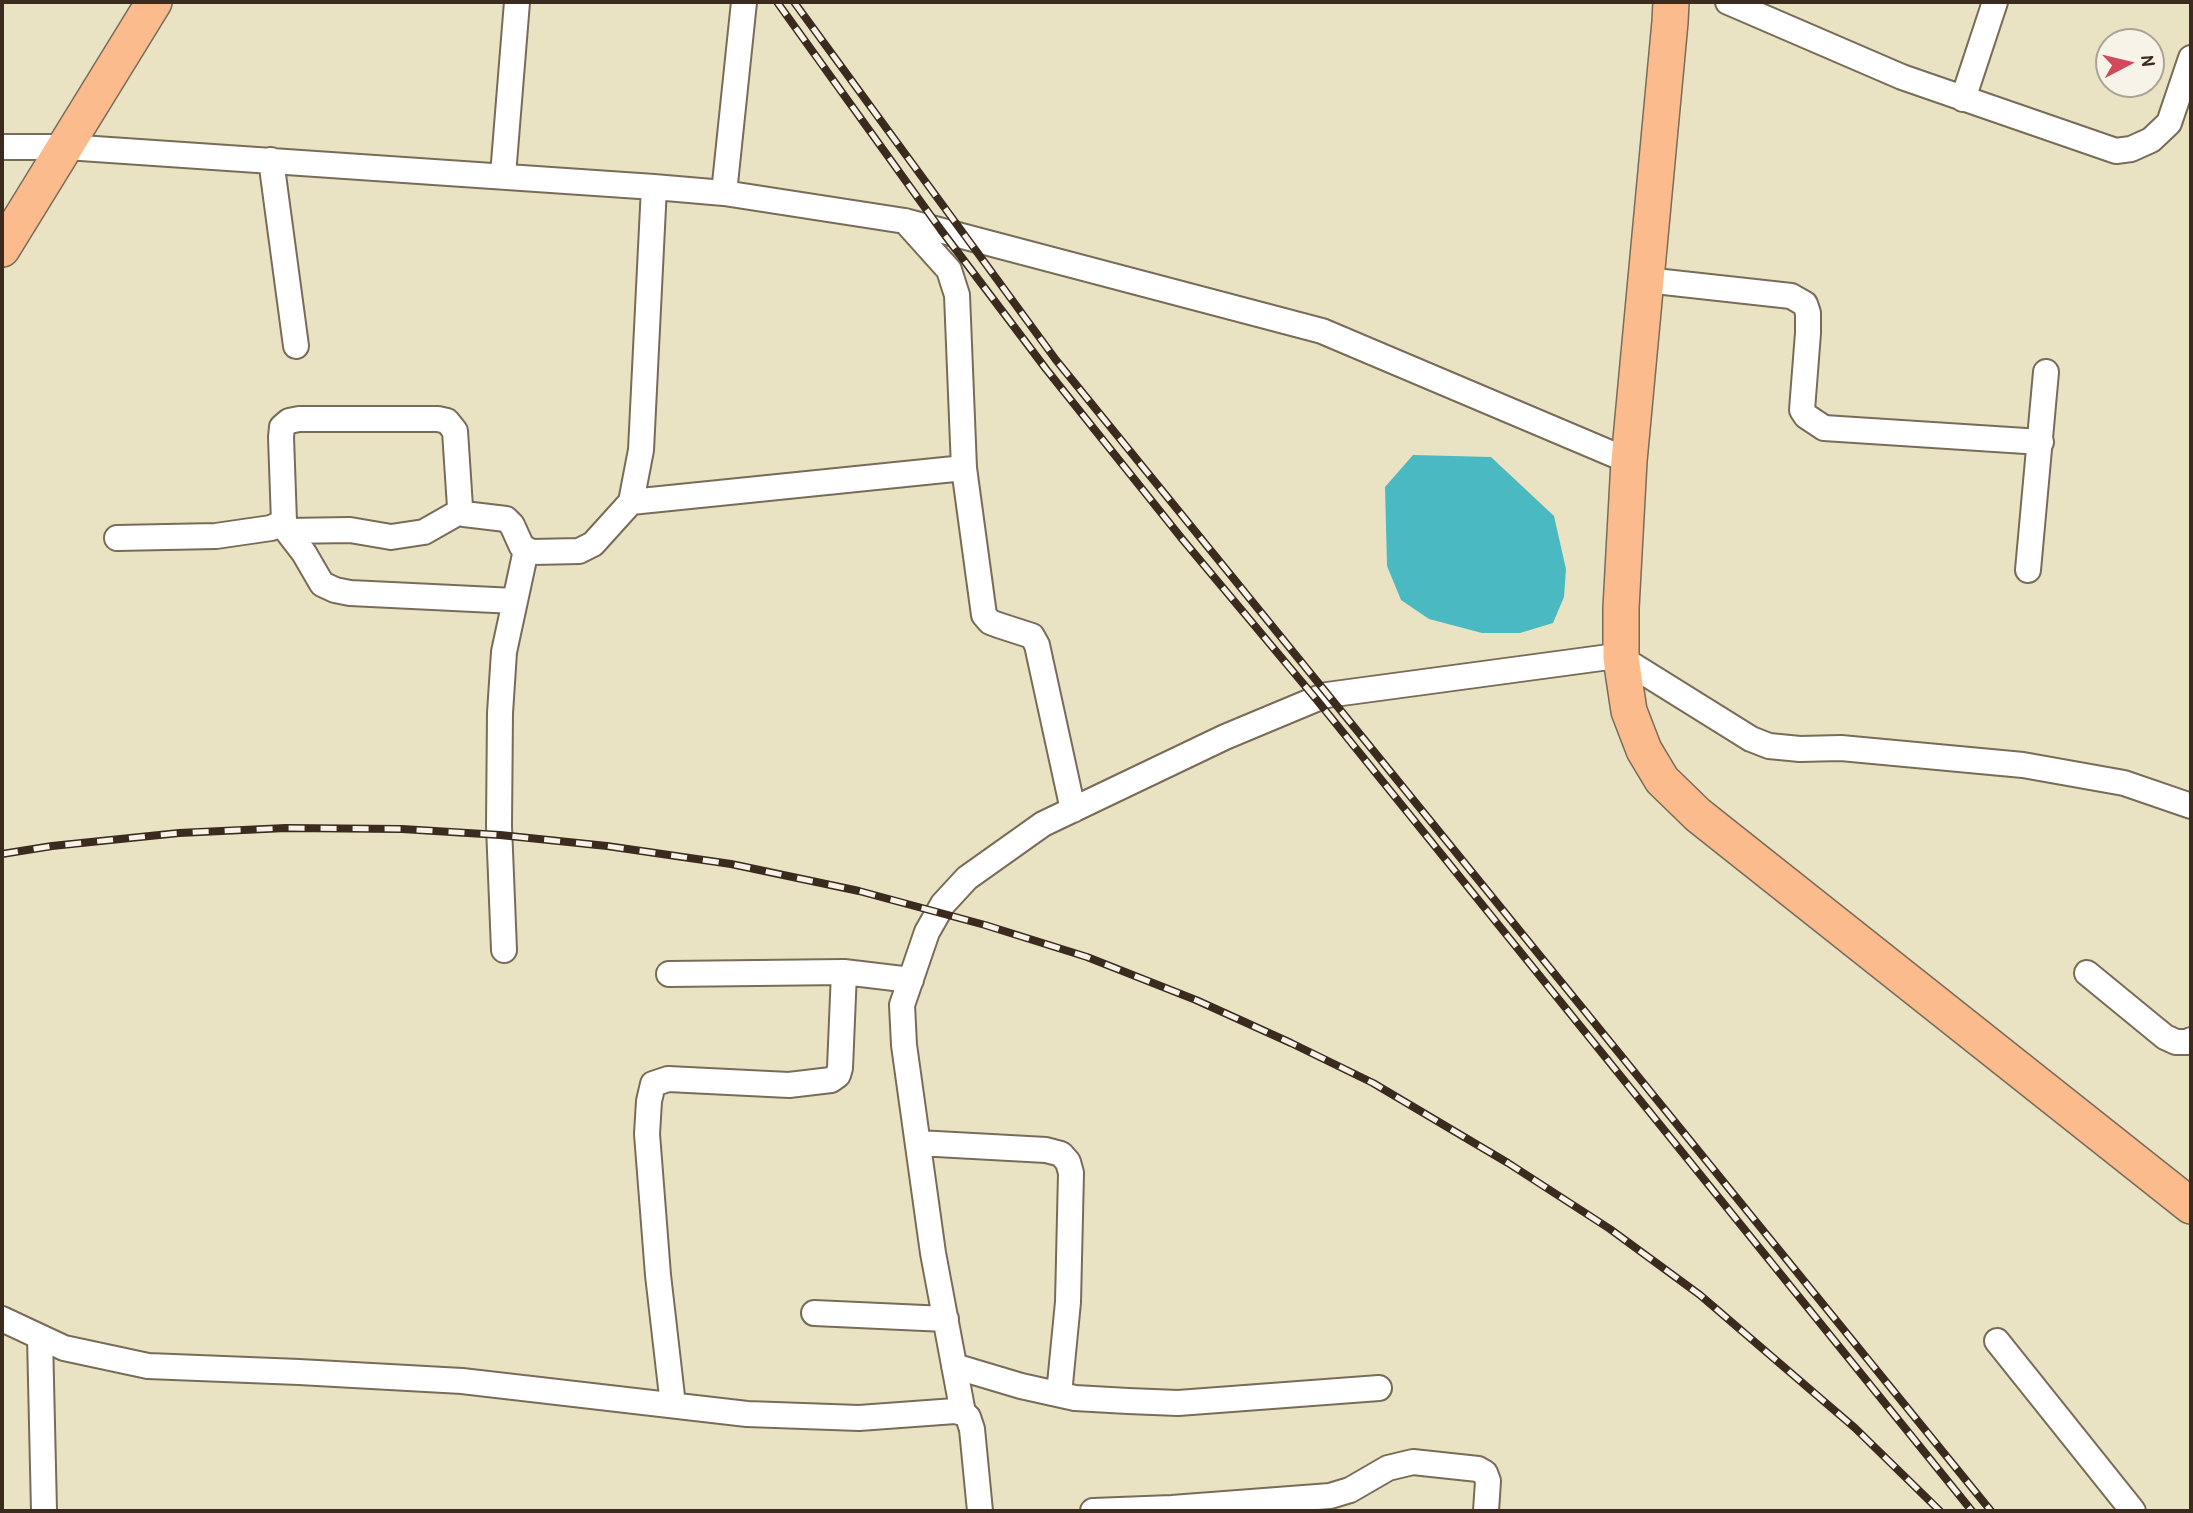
<!DOCTYPE html>
<html>
<head>
<meta charset="utf-8">
<style>
	body { margin:0 }
	#map { position:relative; width:2193px; height:1513px; overflow:hidden; background:#e9e3c4; font-family:"Patrick Hand",sans-serif }
	canvas { display:block }
	.frame { position:absolute; inset:0; border:4px solid #3b2a1e; pointer-events:none }
	.north { position:absolute; left:2095px; top:28px; width:70px; height:70px; box-sizing:border-box; background:#f7f3e8; border:2px solid #aca397; border-radius:50%; rotate:83deg; font-size:19px; font-weight:700; line-height:28px; text-align:center; color:#3b2a1e }
	.north::after { content:''; display:block; margin:auto; width:24px; height:32px; background:#d1495b; clip-path:polygon(50% 0,100% 100%,50% 72%,0 100%) }
</style>
</head>
<body>
<div id="map">
<canvas width="2193" height="1513"></canvas>
<div class="frame"></div>
<div class="north">N</div>
</div>
<script>
const ctx = document.querySelector('canvas').getContext('2d');
ctx.lineJoin = 'round';
function paint(path, color) { ctx.fillStyle = color; ctx.fill(path, 'evenodd'); }
const poly = rows => new Path2D(rows.map(r => 'M' + r).join(''));
function strokePath(path, color, width, dash) { ctx.strokeStyle = color; ctx.lineWidth = width; ctx.lineCap = dash ? 'butt' : 'round'; ctx.setLineDash(dash || []); ctx.stroke(path); }
const water = poly([
	[1413,455,1491,457,1554,516,1566,569,1564,597,1553,623,1520,633,1482,633,1429,619,1401,600,1387,566,1385,487]
]);
const minor = poly([
	[1728,2,1902,77,2116,151,2131,149,2151,140,2169,123,2191,58],
	[1963,99,1995,2],
	[2,147,66,147,654,187,724,193,905,221,1322,331,1629,461],
	[271,160,296,346],
	[503,175,517,2],
	[724,193,744,2],
	[1646,280,1791,296,1805,304,1808,313,1808,333,1802,410,1806,416,1824,428,2041,442],
	[964,468,984,615,990,622,998,625,1032,636,1037,645,1073,810],
	[631,502,964,468,957,295,949,270,905,221],
	[284,522,287,531,304,553,322,584,335,590,350,593,515,601],
	[287,531,350,530,391,537,424,532,461,511],
	[117,538,216,536,271,528,284,522,281,437,282,427,289,421,299,419,438,419,447,421,455,431,460,507,464,514,506,519,512,525,522,547,532,552,579,551,593,544,631,502,641,450,654,187],
	[2028,570,2046,372],
	[504,950,499,826,500,713,504,652,526,550],
	[2087,973,2165,1037,2176,1042,2187,1042,2191,1040],
	[669,974,844,972,911,980],
	[918,1143,1046,1150,1061,1154,1068,1162,1071,1173,1068,1302,1059,1394],
	[814,1313,946,1319],
	[2,1319,64,1348,148,1366,299,1372,462,1381,747,1414,859,1418,955,1411,963,1413,968,1417,972,1429,980,1511],
	[40,1337,44,1511],
	[1997,1341,2133,1511],
	[954,1366,1021,1386,1075,1398,1128,1401,1178,1403,1379,1388],
	[673,1405,658,1275,647,1134,649,1101,653,1084,668,1079,789,1085,831,1080,838,1075,840,1068,844,972],
	[963,1413,933,1253,904,1045,902,1005,927,932,943,904,967,878,1043,824,1225,737,1316,699,1327,695,1609,657,1621,658,1751,739,1769,746,1800,749,1841,748,2023,765,2124,783,2191,806],
	[1093,1511,1172,1508,1330,1496,1350,1490,1388,1468,1413,1462,1478,1469,1485,1473,1488,1481,1486,1511]
]);
const highway = poly([
	[1671,2,1670,22,1629,461,1621,608,1621,658,1629,711,1644,750,1662,780,1698,815,2191,1206],
	[2,249,154,2]
]);
const rail = poly([
	[777,2,941,230,1046,369,1183,540,1316,699,1972,1511],
	[794,2,1056,360,1991,1511],
	[2,854,52,846,179,833,286,828,402,829,500,835,607,846,731,864,859,891,985,925,1087,957,1196,1000,1291,1043,1373,1083,1508,1163,1610,1229,1700,1295,1855,1428,1940,1511]
]);
paint(water, '#4ab9c1');
strokePath(minor, '#786b58', 28);
strokePath(highway, '#786b58', 38);
strokePath(minor, '#fff', 24);
strokePath(highway, '#fbbb8c', 35);
strokePath(rail, '#3b2a1e', 8);
strokePath(rail, '#f7f3e8', 5, [16]);
</script>
</body>
</html>
